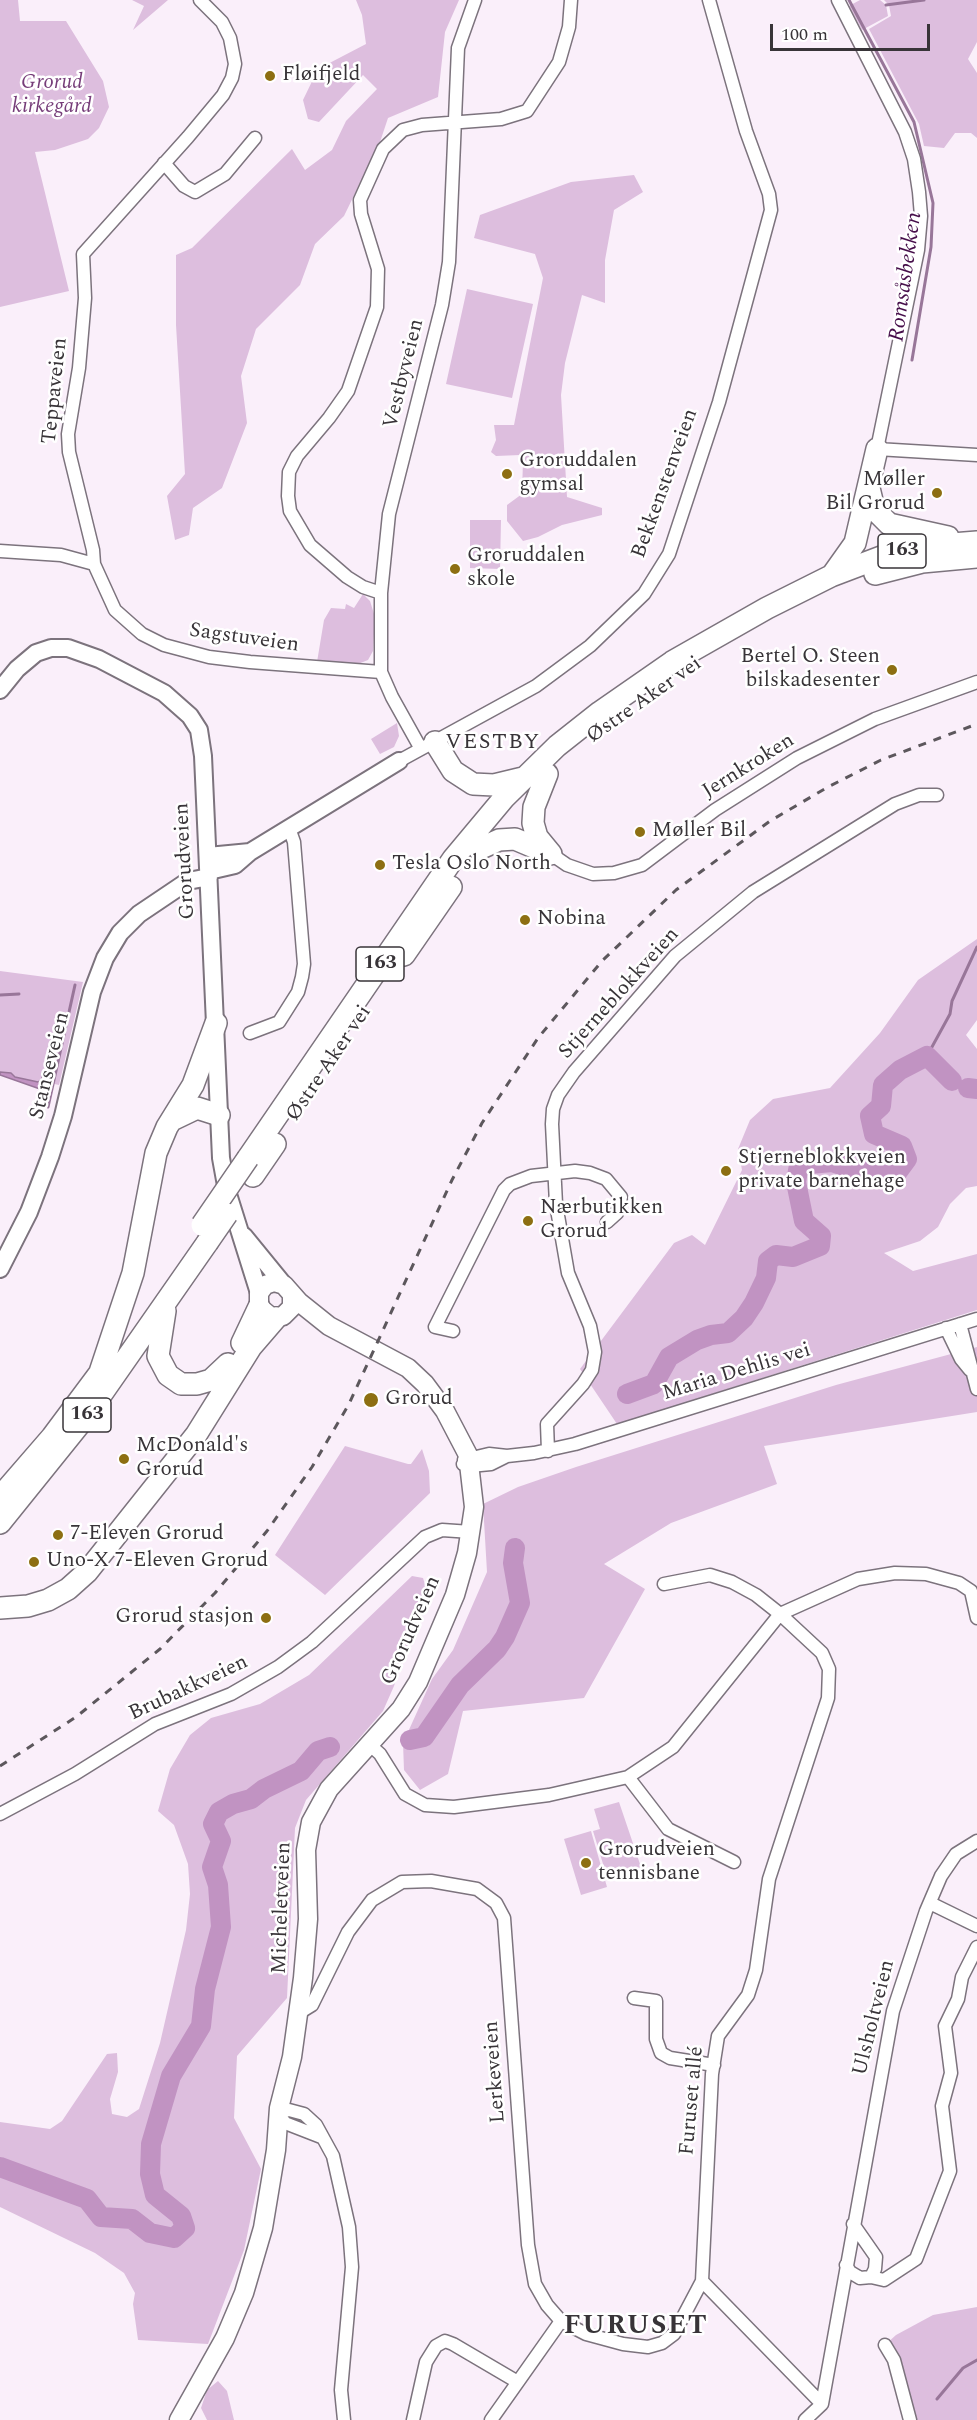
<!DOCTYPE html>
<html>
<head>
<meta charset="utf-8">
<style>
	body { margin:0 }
	#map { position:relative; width:977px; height:2420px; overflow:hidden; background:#faeffa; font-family:Spectral,serif }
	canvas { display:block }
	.scale { position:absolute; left:770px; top:24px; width:160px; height:27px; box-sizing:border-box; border:3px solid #383438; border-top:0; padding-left:8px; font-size:18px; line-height:21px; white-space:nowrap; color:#383438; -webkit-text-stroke:4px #fff; paint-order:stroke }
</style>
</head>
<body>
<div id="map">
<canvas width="977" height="2420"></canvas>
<div class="scale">100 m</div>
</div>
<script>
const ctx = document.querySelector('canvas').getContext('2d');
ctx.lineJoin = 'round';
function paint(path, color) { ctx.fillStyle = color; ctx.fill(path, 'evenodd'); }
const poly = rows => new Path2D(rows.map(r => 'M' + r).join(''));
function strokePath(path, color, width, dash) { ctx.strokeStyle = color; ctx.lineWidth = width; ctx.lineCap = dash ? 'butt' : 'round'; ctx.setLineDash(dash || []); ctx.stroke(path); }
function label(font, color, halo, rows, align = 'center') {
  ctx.font = font + ' Spectral,serif'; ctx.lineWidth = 5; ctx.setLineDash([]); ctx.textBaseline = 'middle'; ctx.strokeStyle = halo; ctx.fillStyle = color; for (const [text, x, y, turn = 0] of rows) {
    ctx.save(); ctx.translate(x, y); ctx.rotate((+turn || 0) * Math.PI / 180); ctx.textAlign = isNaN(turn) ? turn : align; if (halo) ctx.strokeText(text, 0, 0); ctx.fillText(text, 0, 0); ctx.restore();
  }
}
const green = poly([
	[0,0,18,0,20,21,66,21,103,81,109,107,99,128,88,139,55,150,35,152,69,291,0,307],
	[132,0,168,0,133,30,144,6],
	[356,0,459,0,445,32,438,97,388,118,380,142,344,216,315,244,300,285,256,329,241,376,247,423,222,488,193,508,189,535,175,540,167,496,185,474,176,325,176,255,192,248,292,149,305,170,332,150,346,121,377,89,363,75,319,122,308,119,303,100,318,69,366,44,362,15],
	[860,0,880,0,886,5,888,16,862,30,849,6],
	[884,0,977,0,977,42,968,59,977,73,977,138,971,133,955,133,944,148,924,146,919,124,869,29,891,16,889,5],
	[634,175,643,192,614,210,605,260,605,303,582,295,565,363,561,395,567,497,602,508,602,515,562,525,538,537,523,541,507,521,507,505,522,494,523,460,520,455,496,456,491,452,496,440,494,425,514,425,543,278,535,254,474,238,480,215,571,182],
	[467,289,533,304,512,398,446,384],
	[470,520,501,520,500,569,470,568],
	[363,594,370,601,375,617,373,651,368,660,358,664,317,662,324,620,331,608,345,609,346,604,354,608],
	[397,723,399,736,394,747,380,754,371,739],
	[977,939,977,1020,966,1035,977,1049,977,1186,966,1188,950,1204,938,1227,920,1241,884,1253,913,1271,977,1254,977,1310,617,1424,580,1369,674,1243,692,1235,705,1245,742,1170,738,1149,750,1120,773,1099,830,1088,880,1033,918,980],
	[0,971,83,982,59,1085,50,1083,53,1072,38,1082,30,1082,15,1077,11,1073,0,1072],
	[977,1347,977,1412,764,1446,777,1484,671,1523,604,1564,645,1589,584,1698,463,1711,448,1774,420,1790,404,1770,403,1743,432,1679,453,1650,487,1572,483,1504,518,1487,576,1467,836,1385],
	[345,1446,408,1464,411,1464,422,1449,429,1471,430,1493,325,1595,275,1555],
	[412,1576,423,1578,427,1591,394,1686,383,1711,306,1800,295,1828,287,1998,237,2056,234,2118,261,2169,244,2250,208,2344,138,2340,133,2304,135,2293,124,2273,95,2253,0,2207,0,2122,50,2129,62,2121,107,2054,117,2053,118,2072,110,2099,112,2114,127,2117,139,2109,160,2043,186,1930,190,1894,188,1864,174,1825,158,1811,170,1769,190,1735,211,1718,260,1704,309,1675],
	[619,1802,641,1867,607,1877,593,1831,600,1829,594,1809],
	[591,1831,607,1887,581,1895,564,1839],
	[977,2307,977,2420,915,2420,905,2380,885,2345,896,2335,933,2315],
	[218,2381,227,2391,234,2420,207,2420,201,2408,207,2390]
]);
const water = poly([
	[51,1067,53,1072,51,1079,45,1081,40,1089,0,1075,0,1072,11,1073,15,1077,38,1082,42,1079,42,1073,51,1067]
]);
const stream = poly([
	[849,0,914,122,933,203,931,247,912,360],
	[886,5,924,0],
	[0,995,19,994],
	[927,1056,950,1014,952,1001,977,947],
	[48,1107,75,985],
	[937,2399,963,2368,977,2360]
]);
const river = poly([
	[968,1088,977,1089],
	[627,1394,654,1384,669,1357,697,1340,711,1335,728,1333,744,1318,754,1303,766,1278,768,1261,776,1255,793,1257,820,1246,821,1236,804,1221,796,1182,799,1165,832,1162,862,1172,896,1174,907,1159,902,1146,874,1134,870,1116,881,1106,883,1085,900,1070,927,1056,952,1081],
	[410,1740,424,1737,460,1685,497,1649,505,1637,520,1603,513,1563,515,1548],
	[0,2167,87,2199,101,2217,132,2219,150,2233,174,2238,185,2228,181,2216,155,2195,150,2174,151,2144,171,2076,201,2026,205,1989,221,1927,218,1885,212,1867,221,1841,213,1824,219,1812,233,1804,251,1799,264,1789,301,1771,318,1751,330,1747]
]);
const minor = poly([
	[200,0,222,22,230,38,235,64,232,78,223,95,188,137,83,254,85,298,79,368,68,434,69,452,93,550,94,564,115,610,142,634,164,645,209,657,250,662,381,672],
	[838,0,905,132,914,159,919,192,921,216,918,250,877,449,977,455],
	[164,163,184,186,195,192,225,174,255,138],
	[0,551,61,555,94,564],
	[381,593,363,587,347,577,310,545,290,511,288,496,289,472,297,456,329,418,348,391,377,307,378,269,361,214,360,200,383,149,403,130,422,125,501,119,527,111,559,62,569,27,571,0],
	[421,749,392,697,381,672,381,593,389,514,442,305,449,262,458,48,475,0],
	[399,761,536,686,590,646,644,594,669,554,719,402,771,210,769,194,746,131,709,0],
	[551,854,567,865,593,874,614,873,642,865,715,810,797,758,875,719,977,682],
	[250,1033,279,1022,298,992,302,977,304,964,294,842,289,828],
	[960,1324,977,1389],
	[946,1328,961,1359,970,1370],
	[453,1331,435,1327,504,1190,510,1184,531,1176,575,1171,590,1173,606,1179,621,1197,617,1213,607,1222],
	[548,1451,547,1424,583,1384,592,1370,595,1352,590,1326,568,1273,556,1204,552,1124,553,1109,558,1095,574,1072,675,956,753,892,895,804,919,795,937,795],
	[464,1460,489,1454,507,1456,534,1453,575,1444,977,1319],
	[463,1464,470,1466,491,1464,507,1456],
	[664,1584,710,1575,732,1582,756,1595,780,1614,822,1653,829,1669,828,1698,769,1879,756,1970,748,1995,718,2036,712,2074,702,2281,822,2404],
	[370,1745,380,1754,405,1794,425,1805,454,1807,549,1795,628,1777,673,1747,780,1614,858,1579,895,1573,926,1574,959,1583,971,1591,977,1618],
	[628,1777,668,1829,734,1862],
	[0,1814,75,1774,155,1724,231,1694,278,1667,312,1642,425,1537,442,1530,471,1532],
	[930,1903,977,1926],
	[634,1998,656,2001,656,2039,661,2053,670,2058,714,2065],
	[299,2013,312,2005,348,1932,372,1900,402,1882,431,1881,477,1889,496,1903,504,1918,528,2245,535,2284,547,2305,561,2321,586,2334,623,2344,648,2347,662,2343,674,2334,702,2281],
	[321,2137,285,2123,278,2113,289,2110,304,2114,316,2125,333,2156,349,2227,352,2267,341,2390,344,2420],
	[846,2265,850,2272,860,2278,871,2277,875,2269,876,2257,853,2224],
	[871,2277,884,2280,916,2259,950,2171,942,2106,951,2073,945,2026,958,1999,962,1977,977,1947],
	[885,2345,894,2360,910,2420],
	[413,2420,426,2362,436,2346,445,2341,453,2344,516,2381],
	[491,2420,561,2321],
	[805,2420,822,2404,893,2011,926,1911,941,1876,956,1854,977,1841]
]);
const tertiary = poly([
	[0,690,17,669,36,653,51,648,68,648,99,659,164,693,190,716,199,730,203,756,221,1158,227,1191,259,1293],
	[208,856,250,852],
	[209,871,235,865,250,852,399,761],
	[244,1236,284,1285],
	[0,1269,29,1212,50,1157,63,1116,92,992,105,958,120,933,139,914,188,881,209,877]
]);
const secondary = poly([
	[179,2420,225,2338,244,2293,263,2228,276,2150,279,2108,292,2057,303,1978,308,1919,306,1850,311,1822,329,1789,401,1709,418,1682,455,1595,467,1553,474,1507,468,1455,445,1411,425,1384,408,1368,329,1326,299,1302,284,1285,274,1282,265,1285,259,1293,259,1307,271,1317,283,1316,292,1307,292,1294]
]);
const trunk = poly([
	[869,488,874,509,889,524,948,537],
	[833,574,855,543,877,449],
	[875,574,922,562,977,557],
	[435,742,453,771,473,784,494,785,523,778],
	[547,774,534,807,533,823,537,837,551,854],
	[479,849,499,840,515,839,548,853],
	[404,955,451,887],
	[172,1120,197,1108,219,1115],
	[248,1158,453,859,504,798,557,746,600,712,672,662,767,608,831,576,889,554,940,545,977,542],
	[253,1176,275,1144],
	[165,1311,158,1356,168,1375,181,1384,197,1384,211,1380,228,1364],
	[242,1343,259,1307],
	[100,1372,133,1273,156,1153,167,1127,193,1085,216,1023],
	[0,1497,52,1437,99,1374],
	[0,1523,87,1415,207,1243],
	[0,1608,28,1606,48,1600,68,1589,87,1572,196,1435,251,1347,276,1318]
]);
const rail = poly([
	[0,1766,76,1717,160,1649,215,1593,267,1531,312,1467,349,1404,452,1180,482,1123,538,1038,602,961,676,890,770,821,828,787,881,760,977,724]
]);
const trunkBridge = poly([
	[202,1225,248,1158],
	[207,1243,227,1214]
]);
const markers = [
	[270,76,6,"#8d6f12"],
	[507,474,6,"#8d6f12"],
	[937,493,6,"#8d6f12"],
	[455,569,6,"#8d6f12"],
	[892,670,6,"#8d6f12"],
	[640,832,6,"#8d6f12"],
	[380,865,6,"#8d6f12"],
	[525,920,6,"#8d6f12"],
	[726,1171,6,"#8d6f12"],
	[528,1221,6,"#8d6f12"],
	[371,1400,8,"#8d6f12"],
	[124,1459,6,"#8d6f12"],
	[58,1535,6,"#8d6f12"],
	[34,1562,6,"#8d6f12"],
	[266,1618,6,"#8d6f12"],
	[586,1863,6,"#8d6f12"]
];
const shields = [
	[902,551,48],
	[380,964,48],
	[87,1415,48]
];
const shieldNames = [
	["163",902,551],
	["163",380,964],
	["163",87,1415]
];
const poiNames = [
	["Fløifjeld",282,76],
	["Groruddalen",519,462],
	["gymsal",519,486],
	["Møller",925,481,"right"],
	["Bil Grorud",925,505,"right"],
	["Groruddalen",467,557],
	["skole",467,581],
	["Bertel O. Steen",880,658,"right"],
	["bilskadesenter",880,682,"right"],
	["Møller Bil",652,832],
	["Tesla Oslo North",392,865],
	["Nobina",537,920],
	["Stjerneblokkveien",738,1159],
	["private barnehage",738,1183],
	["Nærbutikken",540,1209],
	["Grorud",540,1233],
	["Grorud",385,1400],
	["McDonald's",136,1447],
	["Grorud",136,1471],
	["7-Eleven Grorud",70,1535],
	["Uno-X 7-Eleven Grorud",46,1562],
	["Grorud stasjon",254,1618,"right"],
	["Grorudveien",598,1851],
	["tennisbane",598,1875]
];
const parkNames = [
	["Grorud",52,84],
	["kirkegård",52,108]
];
const streetNames = [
	["Vestbyveien",405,374,-76],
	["Teppaveien",56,391,-84],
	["Bekkenstenveien",666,484,-70],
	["Sagstuveien",244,639,8],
	["Østre Aker vei",645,701,-35],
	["Jernkroken",749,767,-32],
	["Grorudveien",186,861,-93],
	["Stjerneblokkveien",620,994,-48],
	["Østre Aker vei",330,1064,-56],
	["Stanseveien",51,1066,-76],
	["Maria Dehlis vei",737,1373,-17],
	["Grorudveien",412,1631,-66],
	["Brubakkveien",189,1689,-25],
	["Micheletveien",283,1908,-88],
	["Ulsholtveien",875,2018,-76],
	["Lerkeveien",496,2072,-94],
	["Furuset allé",693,2101,-85]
];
const waterNames = [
	["Romsåsbekken",907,277,-82]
];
const neighbourhoodNames = [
	["VESTBY",493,744]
];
const districtNames = [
	["FURUSET",636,2328]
];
paint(green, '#ddbede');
paint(water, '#c193c2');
strokePath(water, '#987699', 1.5);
strokePath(stream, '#987699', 3);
strokePath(river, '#c193c2', 20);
strokePath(minor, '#7c737d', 15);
strokePath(tertiary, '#7c737d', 20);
strokePath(secondary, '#7c737d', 21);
strokePath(trunk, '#7c737d', 24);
strokePath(minor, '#fff', 12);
strokePath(tertiary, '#fff', 16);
strokePath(secondary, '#fff', 18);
strokePath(trunk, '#fff', 21);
strokePath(rail, '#5c575c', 3, [8, 8]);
strokePath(trunkBridge, '#7c737d', 24, []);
strokePath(trunkBridge, '#fff', 21);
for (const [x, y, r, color] of markers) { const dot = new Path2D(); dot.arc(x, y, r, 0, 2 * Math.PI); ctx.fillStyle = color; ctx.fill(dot); strokePath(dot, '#fff', 2); }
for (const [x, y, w] of shields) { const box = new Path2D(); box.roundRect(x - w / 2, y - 17, w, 34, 4.5); ctx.fillStyle = '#fff'; ctx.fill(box); strokePath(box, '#383438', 1.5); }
label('bold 20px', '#383438', null, shieldNames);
label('21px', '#383438', '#fff', poiNames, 'left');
label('italic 21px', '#763d79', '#fff', parkNames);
label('21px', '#383438', '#fff', streetNames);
label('italic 22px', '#460e4a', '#fff', waterNames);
ctx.letterSpacing = '1.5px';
label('22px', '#383438', '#fff', neighbourhoodNames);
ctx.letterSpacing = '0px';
ctx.letterSpacing = '1.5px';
label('bold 27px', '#383438', '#fff', districtNames);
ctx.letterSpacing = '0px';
</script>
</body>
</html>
